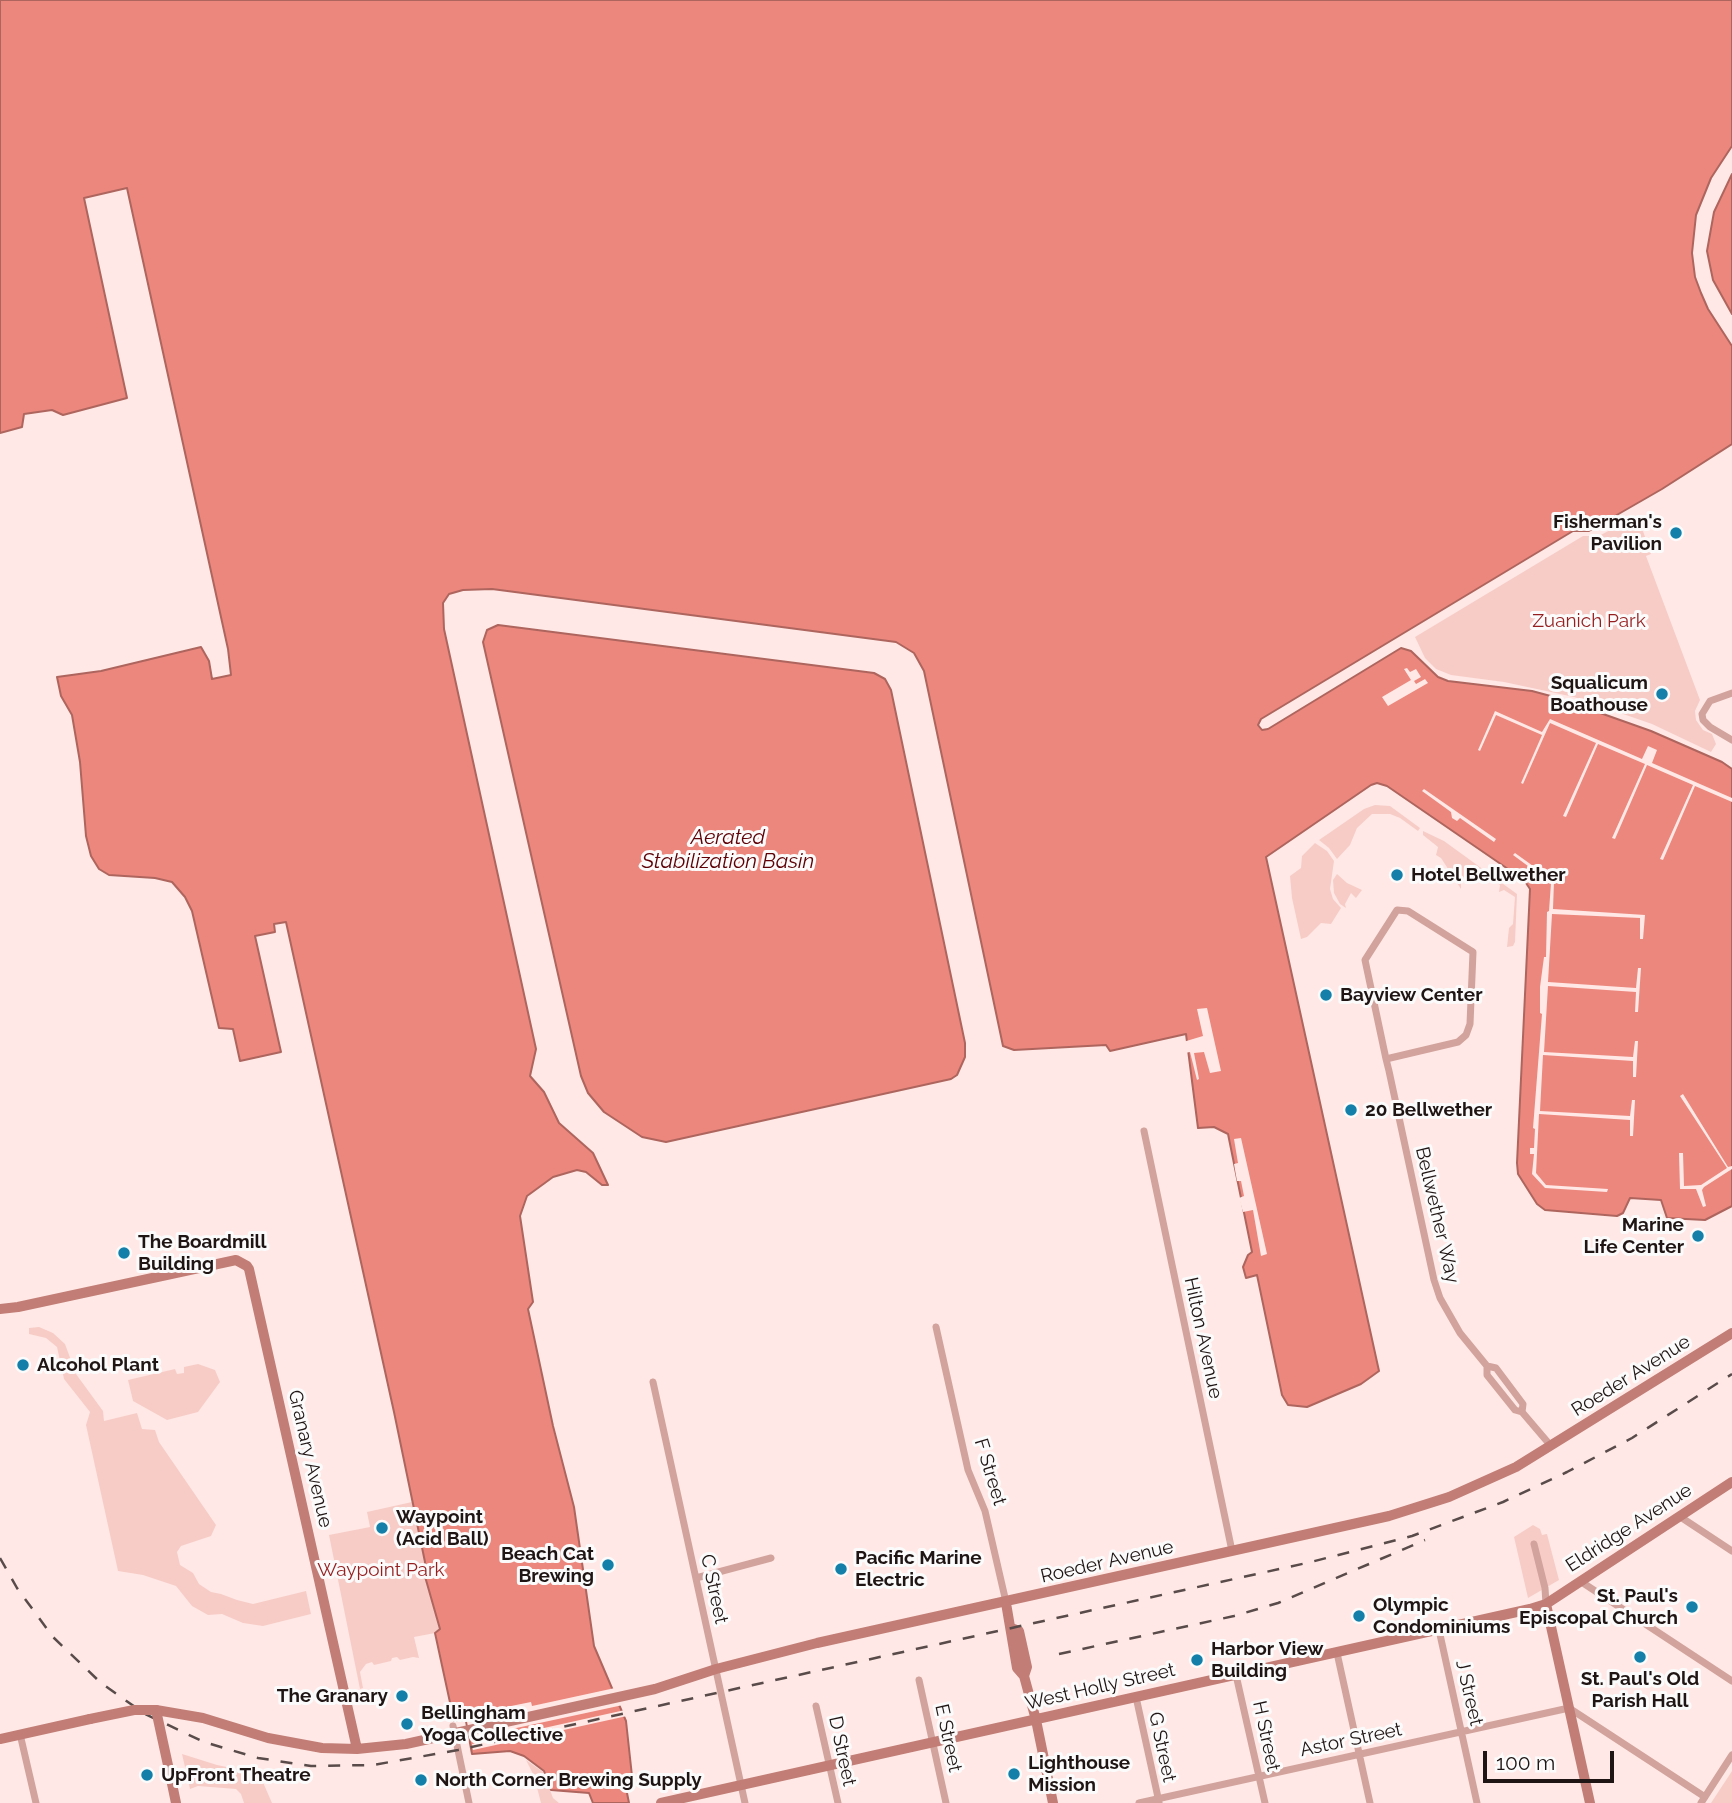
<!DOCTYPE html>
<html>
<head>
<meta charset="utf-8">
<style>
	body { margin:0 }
	#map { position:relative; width:1732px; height:1803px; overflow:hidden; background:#ffe8e5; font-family:Raleway,sans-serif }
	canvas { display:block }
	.scale { position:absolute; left:1483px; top:1751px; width:131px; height:32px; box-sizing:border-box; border:4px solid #1f1514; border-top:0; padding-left:9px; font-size:21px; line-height:24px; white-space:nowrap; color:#1f1514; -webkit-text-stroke:5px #fbfbfb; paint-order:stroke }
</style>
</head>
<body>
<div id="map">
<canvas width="1732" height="1803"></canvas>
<div class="scale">100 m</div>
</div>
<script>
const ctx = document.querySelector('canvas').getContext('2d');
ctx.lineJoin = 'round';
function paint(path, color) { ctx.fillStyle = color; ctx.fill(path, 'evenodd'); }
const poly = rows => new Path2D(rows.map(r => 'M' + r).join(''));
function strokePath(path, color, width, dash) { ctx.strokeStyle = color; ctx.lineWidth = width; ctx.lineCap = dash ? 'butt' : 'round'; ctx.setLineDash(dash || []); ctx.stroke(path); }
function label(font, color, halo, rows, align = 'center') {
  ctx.font = font + ' Raleway,sans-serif'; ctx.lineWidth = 6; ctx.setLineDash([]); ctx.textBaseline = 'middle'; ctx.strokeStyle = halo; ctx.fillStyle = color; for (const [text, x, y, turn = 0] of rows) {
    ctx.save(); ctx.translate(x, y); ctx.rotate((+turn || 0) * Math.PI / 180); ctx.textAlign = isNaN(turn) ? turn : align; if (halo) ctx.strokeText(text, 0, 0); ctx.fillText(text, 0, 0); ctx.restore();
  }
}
const green = poly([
	[1632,518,1637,531,1652,522,1654,527,1643,531,1651,554,1646,556,1700,700,1695,711,1696,720,1703,730,1712,734,1716,744,1711,752,1652,724,1574,697,1504,682,1451,675,1436,669,1425,658,1415,637,1583,536,1599,536],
	[1375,805,1390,806,1420,828,1418,831,1400,818,1390,814,1372,814,1357,828,1350,845,1337,859,1329,848,1319,840,1364,809],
	[1423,831,1444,841,1517,894,1515,942,1513,946,1507,947,1509,928,1513,924,1515,897,1504,890,1499,892,1500,885,1486,875,1478,878,1478,882,1472,878,1461,883,1461,889,1441,858,1436,855,1438,847,1423,835],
	[1315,843,1327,851,1334,861,1330,889,1333,899,1341,908,1331,924,1321,923,1307,937,1301,939,1292,898,1290,876,1301,868,1302,856],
	[1337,874,1347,883,1362,890,1356,898,1351,893,1345,904,1346,908,1340,904,1334,893,1333,880],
	[39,1327,53,1333,65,1344,76,1374,103,1411,104,1421,137,1413,142,1429,155,1430,159,1442,216,1525,211,1536,181,1546,177,1552,180,1565,193,1573,199,1584,211,1592,221,1594,237,1600,253,1604,306,1591,311,1614,263,1626,243,1623,222,1614,208,1615,192,1606,176,1586,143,1575,118,1571,86,1425,90,1412,64,1379,57,1347,46,1338,29,1334,29,1328],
	[198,1364,215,1370,220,1382,198,1412,167,1420,133,1401,128,1380,175,1369,177,1374,184,1373,184,1367],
	[412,1502,425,1562,424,1573,440,1629,435,1633,414,1637,419,1658,413,1657,400,1660,397,1657,392,1658,391,1661,374,1665,372,1662,366,1664,360,1672,363,1688,360,1689,329,1535,370,1527,367,1512],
	[1533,1525,1540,1529,1542,1535,1547,1534,1559,1580,1528,1598,1514,1537],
	[182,1754,217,1765,246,1771,262,1780,272,1803,244,1803,241,1794,236,1789,198,1786,190,1789],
	[526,1760,543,1772,553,1798,559,1803,541,1803,534,1776],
	[1732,1771,1732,1803,1711,1803]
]);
const water = poly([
	[0,0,1732,0,1732,146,1711,178,1696,215,1692,253,1695,277,1701,293,1708,309,1732,346,1732,444,1662,489,1589,531,1573,531,1261,719,1258,725,1262,730,1268,729,1401,648,1411,651,1438,677,1448,681,1532,691,1558,698,1651,731,1722,762,1732,769,1732,1206,1705,1220,1667,1218,1661,1200,1630,1198,1623,1213,1617,1216,1545,1210,1537,1204,1518,1174,1517,1163,1530,889,1524,880,1387,786,1377,783,1371,785,1266,857,1379,1371,1361,1384,1307,1407,1288,1405,1282,1395,1257,1275,1246,1278,1243,1267,1248,1255,1252,1252,1228,1134,1214,1127,1198,1128,1186,1034,1110,1051,1106,1045,1014,1050,1003,1046,924,671,914,653,896,642,492,589,463,590,449,594,443,603,444,629,536,1049,530,1076,544,1092,559,1123,593,1153,608,1185,602,1185,586,1172,577,1170,553,1177,527,1196,520,1216,533,1302,528,1309,553,1426,574,1507,594,1646,626,1721,632,1776,626,1788,629,1803,593,1803,589,1793,551,1790,544,1771,524,1756,510,1751,472,1754,466,1721,454,1721,435,1633,440,1629,424,1573,425,1562,394,1412,286,922,274,924,275,932,255,936,281,1052,240,1061,233,1029,219,1028,192,911,185,897,172,882,155,878,109,875,99,869,91,856,86,836,80,762,72,715,61,696,57,677,101,671,201,647,209,661,212,679,231,675,228,649,127,188,84,198,127,398,63,415,52,410,24,414,22,427,0,433,0,0],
	[1732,174,1732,314,1713,280,1707,251,1714,212,1732,174],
	[498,625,874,673,885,679,891,690,965,1043,965,1057,957,1075,951,1079,666,1142,642,1137,604,1112,588,1093,581,1076,483,642,487,630,498,625]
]);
const pier = poly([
	[1407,668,1410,672,1416,669,1421,677,1414,681,1416,684,1425,679,1428,683,1388,706,1382,697,1411,680,1404,669],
	[1495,711,1542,732,1550,719,1642,759,1648,746,1657,750,1652,763,1732,798,1732,802,1695,786,1663,860,1660,859,1693,785,1647,765,1615,839,1612,838,1645,764,1598,744,1566,817,1563,816,1596,743,1550,723,1523,784,1521,783,1542,735,1496,715,1480,751,1478,750],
	[1424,789,1496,839,1494,842,1460,818,1457,821,1452,818,1451,812,1422,791],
	[1515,853,1554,881,1553,909,1645,915,1643,939,1640,939,1640,918,1552,914,1548,982,1636,988,1638,968,1641,968,1638,1012,1635,1012,1636,992,1548,986,1544,1052,1633,1057,1635,1041,1638,1041,1636,1077,1633,1077,1633,1061,1543,1055,1540,1111,1630,1116,1632,1100,1635,1100,1633,1136,1630,1136,1630,1120,1539,1114,1536,1173,1546,1185,1608,1189,1607,1192,1545,1188,1532,1174,1534,1154,1530,1154,1530,1148,1534,1148,1535,1129,1533,1128,1542,1014,1540,1013,1540,987,1544,957,1546,957,1547,912,1549,911,1551,883,1513,855],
	[1207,1008,1221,1071,1210,1073,1204,1052,1194,1053,1199,1079,1197,1080,1190,1052,1185,1053,1183,1042,1203,1036,1197,1009],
	[1683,1094,1728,1167,1732,1166,1732,1169,1704,1187,1702,1190,1706,1206,1703,1207,1696,1189,1680,1189,1679,1153,1683,1153,1684,1186,1701,1185,1727,1168,1680,1096],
	[1241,1138,1267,1254,1261,1256,1253,1210,1243,1212,1239,1198,1244,1196,1241,1181,1237,1181,1234,1164,1238,1163,1234,1139],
	[615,1688,623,1705,470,1738,467,1721,497,1714,496,1709,531,1702,532,1706],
	[625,1710,627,1716,473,1750,472,1744]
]);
const street = poly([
	[1732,693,1710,701,1702,714,1703,720,1710,727,1732,740],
	[1386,1059,1458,1042,1466,1035,1470,1024,1473,952,1408,911,1397,910,1365,960,1386,1059,1389,1071,1434,1280,1440,1298,1460,1333,1487,1366,1496,1368,1523,1404,1522,1412],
	[1144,1131,1232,1551],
	[936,1327,968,1470,985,1511,1006,1602],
	[1487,1366,1487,1375,1515,1410,1522,1412,1551,1446],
	[653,1382,745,1803],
	[1679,1516,1732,1551],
	[1534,1544,1545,1588,1546,1604],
	[696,1578,771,1558],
	[1580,1581,1732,1681],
	[1439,1630,1477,1803],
	[1337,1653,1370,1803],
	[1236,1675,1265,1803],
	[919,1680,946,1803],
	[1136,1697,1159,1802],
	[816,1706,838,1803],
	[453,1726,469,1803],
	[20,1734,36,1803],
	[1139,1803,1569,1708,1705,1797],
	[1701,1803,1732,1755]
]);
const secondary = poly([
	[0,1309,18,1307,236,1260,247,1266,249,1269,357,1749],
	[1006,1603,1017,1668,1024,1676,1036,1720,1053,1803],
	[1546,1604,1590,1803],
	[1011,1628,1019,1631,1027,1667,1024,1676],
	[156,1710,203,1718,268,1738,322,1748,357,1749,406,1744,655,1689,716,1669,817,1643,1389,1516,1449,1497,1516,1467,1732,1333],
	[0,1739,90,1719],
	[171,1779,176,1803],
	[661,1803,1530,1609,1546,1604,1732,1482]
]);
const rail = poly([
	[0,1558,17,1588,53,1637,101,1683,145,1714,204,1742,258,1758,311,1766,373,1765,458,1750,1311,1562,1412,1536,1503,1502,1567,1472,1632,1438,1732,1374],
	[1059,1654,1234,1616,1278,1603,1425,1540]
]);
const secondaryBridge = poly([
	[90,1719,134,1710,156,1710,171,1779]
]);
const markers = [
	[1676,533,7,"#1480a9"],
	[1662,694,7,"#1480a9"],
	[1397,875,7,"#1480a9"],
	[1326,995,7,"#1480a9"],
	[1351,1110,7,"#1480a9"],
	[1698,1236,7,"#1480a9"],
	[124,1253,7,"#1480a9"],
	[23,1365,7,"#1480a9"],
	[382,1528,7,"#1480a9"],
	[608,1565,7,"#1480a9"],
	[841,1569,7,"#1480a9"],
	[1692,1607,7,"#1480a9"],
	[1359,1616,7,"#1480a9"],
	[1640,1657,7,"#1480a9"],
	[1197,1660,7,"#1480a9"],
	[402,1696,7,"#1480a9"],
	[407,1724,7,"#1480a9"],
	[1014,1774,7,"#1480a9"],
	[147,1775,7,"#1480a9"],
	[421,1780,7,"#1480a9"]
];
const poiNames = [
	["Fisherman's",1662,522,"right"],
	["Pavilion",1662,544,"right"],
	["Squalicum",1648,683,"right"],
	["Boathouse",1648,705,"right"],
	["Hotel Bellwether",1411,875],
	["Bayview Center",1340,995],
	["20 Bellwether",1365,1110],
	["Marine",1684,1225,"right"],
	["Life Center",1684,1247,"right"],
	["The Boardmill",138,1242],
	["Building",138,1264],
	["Alcohol Plant",37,1365],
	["Waypoint",396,1517],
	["(Acid Ball)",396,1539],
	["Beach Cat",594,1554,"right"],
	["Brewing",594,1576,"right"],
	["Pacific Marine",855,1558],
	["Electric",855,1580],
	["St. Paul's",1678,1596,"right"],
	["Episcopal Church",1678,1618,"right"],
	["Olympic",1373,1605],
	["Condominiums",1373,1627],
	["Harbor View",1211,1649],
	["Building",1211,1671],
	["St. Paul's Old",1640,1679,"center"],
	["Parish Hall",1640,1701,"center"],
	["The Granary",388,1696,"right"],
	["Bellingham",421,1713],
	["Yoga Collective",421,1735],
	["Lighthouse",1028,1763],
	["Mission",1028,1785],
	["UpFront Theatre",161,1775],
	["North Corner Brewing Supply",435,1780]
];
const parkNames = [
	["Zuanich Park",1589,621],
	["Waypoint Park",381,1570]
];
const streetNames = [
	["Bellwether Way",1437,1215,77],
	["Hilton Avenue",1203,1338,78],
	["Roeder Avenue",1631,1376,-32],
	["Granary Avenue",310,1459,77],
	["F Street",990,1472,73],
	["Eldridge Avenue",1629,1528,-33],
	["Roeder Avenue",1107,1562,-13],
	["C Street",714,1589,78],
	["West Holly Street",1100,1687,-13],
	["J Street",1469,1693,77],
	["H Street",1266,1736,78],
	["E Street",948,1738,78],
	["Astor Street",1351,1740,-12],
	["G Street",1162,1747,78],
	["D Street",842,1751,78]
];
const waterNames = [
	["Aerated",728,838],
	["Stabilization Basin",728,862]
];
paint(green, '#f7ccc7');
paint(water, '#ec877d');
strokePath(water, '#ae655e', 2);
paint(pier, '#ffe8e5');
strokePath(street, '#d2a39d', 7);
strokePath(secondary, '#c17d76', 10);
strokePath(rail, '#584b49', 2.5, [12, 12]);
strokePath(secondaryBridge, '#c17d76', 10);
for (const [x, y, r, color] of markers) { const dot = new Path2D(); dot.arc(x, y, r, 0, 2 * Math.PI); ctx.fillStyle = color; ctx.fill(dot); strokePath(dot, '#fbfbfb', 2.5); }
label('bold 19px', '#1f1514', '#fbfbfb', poiNames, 'left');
label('19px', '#961e1f', '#fbfbfb', parkNames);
label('19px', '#1f1514', '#fbfbfb', streetNames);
label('italic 21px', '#5e0005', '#fbfbfb', waterNames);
</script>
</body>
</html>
